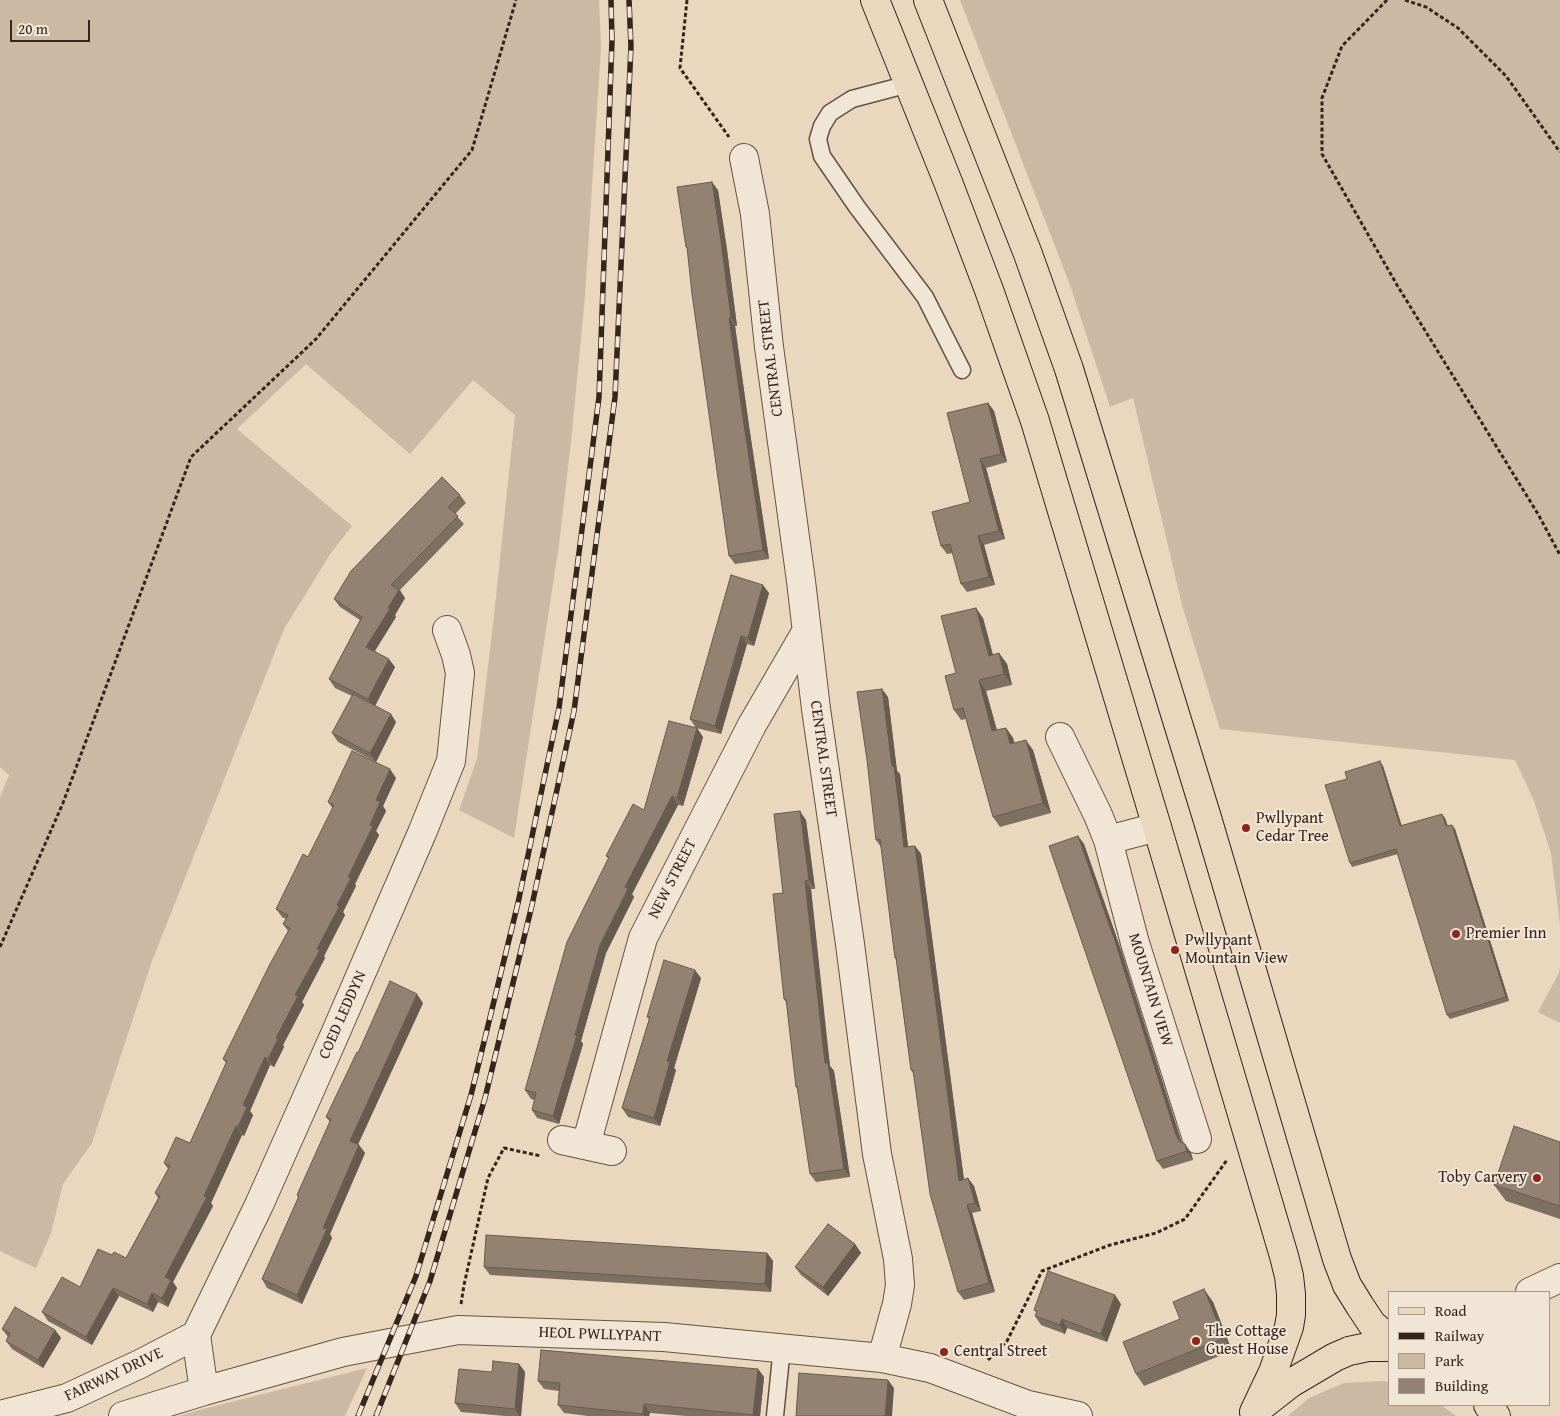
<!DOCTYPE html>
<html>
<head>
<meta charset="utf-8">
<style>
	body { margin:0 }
	#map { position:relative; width:1560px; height:1416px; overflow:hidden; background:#e9d7be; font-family:"Gentium Book Plus",serif }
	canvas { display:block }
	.legend { position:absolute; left:1388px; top:1291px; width:162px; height:115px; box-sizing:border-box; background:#f1e5d5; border:1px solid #a6988b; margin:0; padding:6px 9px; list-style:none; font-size:15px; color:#36251d }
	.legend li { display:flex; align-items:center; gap:10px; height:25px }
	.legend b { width:25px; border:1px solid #a6988b }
	.scale { position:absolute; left:10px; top:20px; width:80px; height:22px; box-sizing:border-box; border:2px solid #36251d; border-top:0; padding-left:6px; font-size:15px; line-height:18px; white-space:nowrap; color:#36251d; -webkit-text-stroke:4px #f1e5d5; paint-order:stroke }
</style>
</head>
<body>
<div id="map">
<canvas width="1560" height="1416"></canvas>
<ul class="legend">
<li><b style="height:6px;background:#e9d7be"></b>Road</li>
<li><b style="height:6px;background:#36251d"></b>Railway</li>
<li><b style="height:14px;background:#cbb9a3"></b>Park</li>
<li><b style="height:14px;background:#938271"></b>Building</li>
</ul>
<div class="scale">20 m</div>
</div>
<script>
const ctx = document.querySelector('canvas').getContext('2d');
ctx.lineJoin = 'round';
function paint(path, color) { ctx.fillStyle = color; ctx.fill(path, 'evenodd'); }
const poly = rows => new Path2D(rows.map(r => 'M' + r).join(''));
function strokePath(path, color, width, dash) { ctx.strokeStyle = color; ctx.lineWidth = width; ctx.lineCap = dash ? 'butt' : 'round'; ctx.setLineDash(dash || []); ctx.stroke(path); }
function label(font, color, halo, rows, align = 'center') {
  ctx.font = font + ' "Gentium Book Plus",serif'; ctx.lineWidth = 4; ctx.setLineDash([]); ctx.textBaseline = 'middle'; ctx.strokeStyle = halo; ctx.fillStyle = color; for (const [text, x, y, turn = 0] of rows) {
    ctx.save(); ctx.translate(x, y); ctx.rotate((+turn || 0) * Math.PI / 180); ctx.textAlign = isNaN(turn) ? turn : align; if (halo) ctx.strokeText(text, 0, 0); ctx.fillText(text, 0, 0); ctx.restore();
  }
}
const green = poly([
	[0,0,599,0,601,47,585,296,571,442,559,545,514,838,459,810,477,759,494,616,515,415,473,380,410,454,306,364,237,429,352,526,331,553,284,629,152,961,92,1143,63,1184,51,1233,36,1268,0,1251,0,797,9,775,0,767],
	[960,0,1560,0,1560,925,1551,853,1534,801,1515,760,1220,729,1182,605,1133,398,1110,407,1070,285],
	[1560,966,1560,1023,1538,1012,1559,973],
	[367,1368,345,1416,179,1416,199,1410],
	[1384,1381,1389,1382,1389,1405,1441,1405,1456,1416,1288,1416,1309,1398,1344,1383]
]);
const path = poly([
	[687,0,680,68,729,137],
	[1387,0,1342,46,1322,98,1322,154,1397,285,1538,514,1560,555],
	[1405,0,1426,7,1458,28,1506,76,1560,152],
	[0,947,63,803,191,457,316,339,472,150,516,0],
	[461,1304,464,1285,488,1178,504,1148,541,1156],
	[988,1360,1007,1341,1042,1271,1110,1245,1156,1233,1185,1219,1227,1160]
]);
const service = poly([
	[909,84,852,99,830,113,822,126,818,139,822,156,857,207,925,297,962,370],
	[775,1416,782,1347]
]);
const minor = poly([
	[744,158,755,214,769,347,801,581,816,709,850,944,877,1154,898,1259,900,1285,897,1304,882,1358],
	[1060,737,1098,815,1108,840],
	[1157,827,1108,840,1135,943,1197,1139],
	[562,1140,612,1151],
	[586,1145,643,938,752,725,806,632],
	[1530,1292,1560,1278],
	[204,1391,196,1335,259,1205,335,1034,422,833,451,761,460,673,456,655,447,630],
	[0,1415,67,1398,140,1364,196,1335],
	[123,1416,204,1391,343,1352,458,1330,664,1337,882,1358,930,1368,1028,1405,1078,1416]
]);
const primary = poly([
	[875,0,948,182,989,290,1035,421,1157,827,1284,1256,1289,1276,1291,1294,1291,1315,1289,1327,1273,1372,1254,1412],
	[928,0,1028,254,1069,369,1208,821,1337,1259,1347,1285,1360,1306,1372,1324,1389,1339],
	[1488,1405,1496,1416],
	[1259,1408,1291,1383,1335,1357,1349,1351,1368,1347,1389,1347]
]);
const rail = poly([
	[358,1416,416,1276,471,1095,518,903,559,708,599,397,612,40,611,0],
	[376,1416,430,1281,485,1098,532,905,574,711,615,397,631,46,629,0]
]);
const wall = poly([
	[718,190,727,250,737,326,735,326,749,426,769,559,735,564,729,556,688,249,686,247],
	[988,403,994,411,1007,462,986,468,1005,539,984,545,995,585,967,592,961,584,953,553,947,554,941,546,970,502],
	[460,495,466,503,455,514,464,524,400,590,405,598,395,615,396,617,375,651,395,667,375,706,396,722,376,762,338,742,332,733,352,696,335,688,329,679,360,620,340,607,334,599],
	[731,575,769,593,754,646,747,644,721,734,696,728,690,719],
	[983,618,993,655,999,653,1007,664,1012,685,986,691,997,730,1006,728,1013,738,1014,743,1033,750,1051,813,1000,827,993,817,966,719,961,720,954,710,956,673],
	[888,697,897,771,900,774,908,847,915,846,921,854,964,1179,974,1186,981,1211,972,1213,995,1292,964,1300,958,1292,913,1073,911,1070,896,960,895,958,881,847,876,840],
	[697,728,703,737,683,806,678,805,632,894,634,897,606,953,581,1041,583,1044,559,1124,537,1118,532,1110,535,1100,531,1099,525,1090,609,859,606,856,644,810],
	[1383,766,1402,826,1445,818,1448,826,1455,829,1509,1001,1450,1019,1447,1015,1398,854,1352,867,1350,863,1347,779],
	[396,778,383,806,386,811,376,831,379,835,355,884,356,886,343,912,345,915,324,956,325,958,302,1002,304,1005,283,1045,284,1047,274,1067,270,1065,250,1111,253,1115,244,1136,242,1135,211,1203,213,1206,173,1282,177,1288,168,1307,158,1302,153,1312,119,1296,92,1345,48,1321,42,1312,80,1287,112,1255,126,1258,158,1198,155,1193,168,1169,164,1163,190,1143,226,1063,223,1059,288,931,283,924,286,919,282,917,276,909,308,857,333,809,328,802],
	[806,820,815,889,811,889,826,1036,830,1066,834,1071,850,1177,816,1182,810,1174,798,1089,796,1087,787,1004,784,999,783,893],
	[1078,836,1084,844,1121,950,1182,1143,1185,1144,1191,1153,1193,1160,1163,1169,1157,1161],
	[701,978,674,1068,676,1070,660,1126,628,1117,622,1108,649,1019,647,1017],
	[423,1003,358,1144,365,1153,330,1234,332,1238,302,1304,267,1288,262,1279,298,1198,297,1195,330,1122,326,1117,358,1053],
	[1560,1142,1560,1219,1506,1201,1494,1185],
	[855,1244,861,1253,828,1296,801,1275,795,1267],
	[767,1253,773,1261,771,1292,490,1275,484,1267],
	[1213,1302,1232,1351,1144,1386,1136,1374,1180,1319],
	[1121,1304,1107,1342,1067,1328,1065,1334,1041,1325,1035,1316,1037,1313,1034,1310],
	[2,1329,55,1330,61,1338,43,1368,12,1349,6,1341,8,1337],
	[519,1364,525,1372,521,1416,505,1416,461,1412,455,1403,492,1372],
	[758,1369,764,1377,760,1416,686,1416,650,1413,649,1416,588,1416,564,1413,558,1405,559,1391,544,1389,538,1381]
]);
const shadedWall = poly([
	[712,182,718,190,727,250,737,326,731,318],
	[729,318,735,326,749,426,769,559,763,550,743,418],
	[988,403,994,411,1007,462,1001,454],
	[980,459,986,468,1005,539,999,531],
	[978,536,984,545,995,585,989,577],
	[763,585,769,593,754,646,748,638],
	[399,590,405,598,395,615,396,617,372,655,366,647],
	[976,608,983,618,996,667,989,656],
	[741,636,747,644,721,734,715,726],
	[999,653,1007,664,1012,685,1004,674],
	[389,659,395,667,374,708,368,699],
	[979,680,986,691,1000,742,992,731],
	[882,689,888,697,897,771,900,774,909,856,904,847],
	[391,714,396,722,376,762,370,753],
	[697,728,703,737,683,806,677,798],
	[1006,728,1013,738,1018,754,1010,744],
	[1026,740,1033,750,1051,813,1043,803],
	[1380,761,1383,766,1403,831,1400,826],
	[390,769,396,778,383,806,386,811,376,831,379,835,355,884,356,886,343,912,345,915,324,956,325,958,302,1002,304,1005,283,1045,284,1047,274,1067,268,1059,276,1038,295,995,317,949,348,877,370,825,376,800],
	[672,796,678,805,632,894,634,897,606,953,581,1041,583,1044,559,1124,553,1116,575,1035,600,945,625,887],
	[800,811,806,820,815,889,809,880],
	[1442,814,1445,818,1449,831,1446,826],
	[1452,825,1455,829,1509,1001,1506,997],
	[1078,836,1084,844,1121,950,1182,1144,1186,1150,1176,1135],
	[915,846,921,854,965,1189,959,1181],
	[805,881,811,889,830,1066,834,1071,850,1177,844,1169,825,1063,821,1027],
	[695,970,701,978,674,1068,676,1070,660,1126,654,1118,667,1061],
	[417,994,423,1003,356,1149,350,1141],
	[265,1057,270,1065,250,1111,253,1115,244,1136,238,1127,243,1105],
	[236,1126,242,1135,211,1203,213,1206,173,1282,177,1288,168,1307,162,1298,165,1277,204,1196],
	[1185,1144,1191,1153,1193,1160,1187,1151],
	[359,1145,365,1153,330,1234,332,1238,302,1304,297,1295,323,1228],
	[968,1178,974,1186,981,1211,975,1203],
	[967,1205,972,1213,995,1292,989,1283],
	[855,1244,861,1253,828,1296,823,1287],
	[767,1253,773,1261,771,1292,765,1284],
	[113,1288,119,1296,92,1345,86,1337],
	[1204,1289,1213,1302,1232,1351,1224,1338],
	[152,1293,158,1302,153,1312,147,1304],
	[1115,1295,1121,1304,1107,1342,1101,1334],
	[1062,1319,1067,1328,1065,1334,1060,1325],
	[55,1330,61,1338,43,1368,38,1360],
	[519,1364,525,1372,521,1416,519,1416,515,1409],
	[758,1369,764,1377,760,1416,754,1416,753,1415],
	[888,1380,894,1388,892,1416,885,1416],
	[644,1404,650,1413,649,1416,644,1416,643,1414]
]);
const building = poly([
	[712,182,721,241,731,318,729,318,743,418,763,550,729,556,692,294,687,247,686,247,677,187,712,182],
	[988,403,1001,454,980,459,999,531,978,536,989,577,961,584,950,544,941,546,932,512,970,502,947,413,988,403],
	[442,477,460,495,448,507,458,516,391,585,399,590,388,608,390,609,366,647,389,659,368,699,329,679,362,617,334,599,351,571,442,477],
	[731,575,763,585,748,638,741,636,715,726,690,719,731,575],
	[976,608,989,656,999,653,1004,674,979,680,992,731,1006,728,1010,744,1026,740,1043,803,993,817,963,708,954,710,945,676,956,673,941,616,976,608],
	[882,689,892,766,894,766,904,847,915,846,959,1181,968,1178,975,1203,967,1205,989,1283,958,1292,930,1194,913,1070,911,1070,896,957,895,958,880,839,876,840,867,760,857,692,882,689],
	[353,694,391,714,370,753,332,733,353,694],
	[669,721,697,728,677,798,672,796,625,887,628,889,600,945,575,1035,577,1035,553,1116,532,1110,536,1093,525,1090,567,942,609,857,606,856,633,804,644,810,669,721],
	[352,751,390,769,376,800,380,802,370,825,373,826,348,877,351,878,337,905,339,907,317,949,320,950,295,995,298,996,276,1038,278,1039,268,1059,265,1057,243,1105,247,1107,238,1127,236,1126,204,1196,207,1197,165,1277,171,1280,162,1298,152,1293,147,1304,113,1288,86,1337,42,1312,62,1277,80,1287,98,1249,112,1255,114,1252,126,1258,160,1196,155,1193,170,1166,164,1163,176,1137,190,1143,227,1061,223,1059,270,964,290,928,283,924,288,915,276,909,303,854,308,857,334,805,328,802,352,751],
	[1380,761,1400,826,1442,814,1446,826,1452,825,1506,997,1447,1015,1396,849,1350,863,1325,785,1347,779,1345,772,1380,761],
	[800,811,809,880,805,881,821,1027,825,1063,828,1063,844,1169,810,1174,797,1086,796,1087,786,999,784,999,773,894,783,893,774,814,800,811],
	[1078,836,1115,941,1176,1135,1180,1142,1185,1144,1187,1151,1157,1161,1049,846,1078,836],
	[664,960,695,970,667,1061,670,1062,654,1118,622,1108,650,1017,647,1017,664,960],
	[390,981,417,994,350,1141,359,1145,323,1228,327,1229,297,1295,262,1279,299,1196,297,1195,331,1119,326,1117,357,1052,358,1053,390,981],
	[1514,1126,1560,1142,1560,1206,1494,1185,1514,1126],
	[828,1224,855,1244,823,1287,795,1267,828,1224],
	[486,1235,767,1253,765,1284,484,1267,486,1235],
	[1048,1271,1115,1295,1101,1334,1062,1319,1060,1325,1035,1316,1037,1311,1034,1310,1048,1271],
	[1204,1289,1224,1338,1136,1374,1123,1342,1180,1319,1173,1302,1204,1289],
	[15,1307,55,1330,38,1360,6,1341,10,1333,2,1329,15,1307],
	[541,1350,758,1369,753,1415,644,1404,643,1414,558,1405,560,1383,538,1381,541,1350],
	[493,1361,519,1364,515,1409,455,1403,459,1369,492,1372,493,1361],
	[799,1373,888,1380,885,1416,796,1416,799,1373]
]);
const markers = [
	[1246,828,5,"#8f2418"],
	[1456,934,5,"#8f2418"],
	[1175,950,5,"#8f2418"],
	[1537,1178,5,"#8f2418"],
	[1196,1341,5,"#8f2418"],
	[944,1352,5,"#8f2418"]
];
const streetNames = [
	["CENTRAL STREET",771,358,-97],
	["CENTRAL STREET",823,759,82],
	["NEW STREET",673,879,-63],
	["MOUNTAIN VIEW",1150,990,73],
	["COED LEDDYN",343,1015,-66],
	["HEOL PWLLYPANT",600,1335,2],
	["FAIRWAY DRIVE",114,1375,-25]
];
const poiNames = [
	["Pwllypant",1256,819],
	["Cedar Tree",1256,837],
	["Premier Inn",1466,934],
	["Pwllypant",1185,941],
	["Mountain View",1185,959],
	["Toby Carvery",1527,1178,"right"],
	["The Cottage",1206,1332],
	["Guest House",1206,1350],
	["Central Street",954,1352]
];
paint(green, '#cbb9a3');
strokePath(service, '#635245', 19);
strokePath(minor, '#635245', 30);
strokePath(primary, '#36251d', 30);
strokePath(path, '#36251d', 3, [4, 2.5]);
strokePath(service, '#f1e5d5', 16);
strokePath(minor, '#f1e5d5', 28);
strokePath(primary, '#e9d7be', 28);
strokePath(rail, '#36251d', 5.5);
strokePath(rail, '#f1e5d5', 4, [11]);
paint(wall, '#7e7061');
paint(shadedWall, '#675b4f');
paint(building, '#938271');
strokePath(building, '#675b4f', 1);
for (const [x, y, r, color] of markers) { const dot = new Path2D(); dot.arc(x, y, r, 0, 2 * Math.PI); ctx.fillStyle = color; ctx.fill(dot); strokePath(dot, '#f1e5d5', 2); }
label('16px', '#36251d', '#f1e5d5', streetNames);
label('16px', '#36251d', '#f1e5d5', poiNames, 'left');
</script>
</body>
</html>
